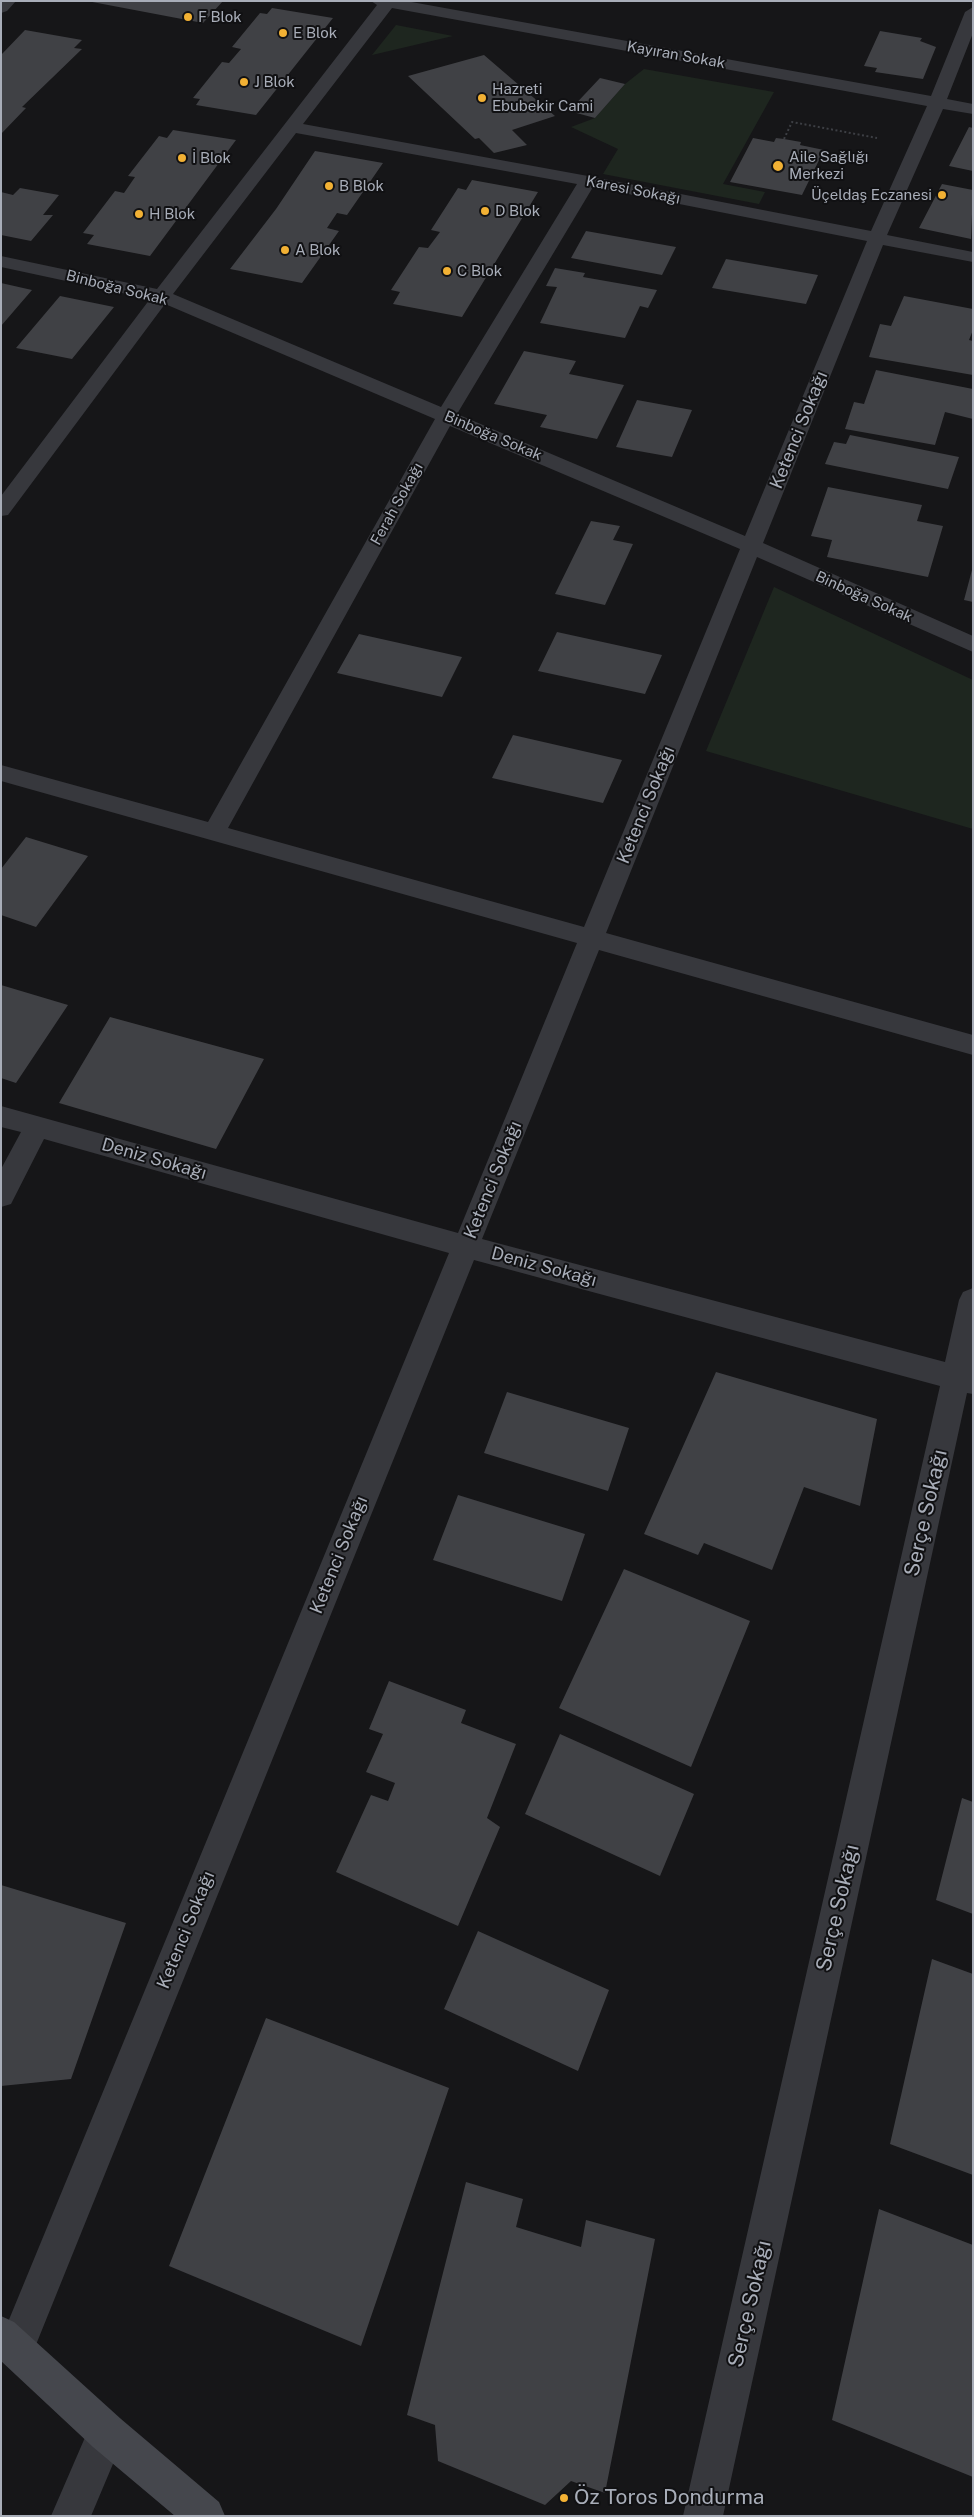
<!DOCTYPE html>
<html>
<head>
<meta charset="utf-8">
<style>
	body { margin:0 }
	#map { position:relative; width:974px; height:2517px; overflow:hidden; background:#161618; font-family:"Public Sans",sans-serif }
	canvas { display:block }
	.frame { position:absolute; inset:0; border:2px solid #a8adb8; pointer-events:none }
</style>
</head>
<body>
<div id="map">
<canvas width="974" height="2517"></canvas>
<div class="frame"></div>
</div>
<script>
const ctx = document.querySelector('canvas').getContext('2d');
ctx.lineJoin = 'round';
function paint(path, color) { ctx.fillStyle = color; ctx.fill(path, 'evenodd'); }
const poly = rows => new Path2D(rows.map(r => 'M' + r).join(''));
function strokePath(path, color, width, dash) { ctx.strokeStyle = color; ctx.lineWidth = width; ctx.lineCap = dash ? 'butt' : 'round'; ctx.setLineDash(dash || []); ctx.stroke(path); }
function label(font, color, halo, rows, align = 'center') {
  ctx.font = font + ' "Public Sans",sans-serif'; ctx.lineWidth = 4; ctx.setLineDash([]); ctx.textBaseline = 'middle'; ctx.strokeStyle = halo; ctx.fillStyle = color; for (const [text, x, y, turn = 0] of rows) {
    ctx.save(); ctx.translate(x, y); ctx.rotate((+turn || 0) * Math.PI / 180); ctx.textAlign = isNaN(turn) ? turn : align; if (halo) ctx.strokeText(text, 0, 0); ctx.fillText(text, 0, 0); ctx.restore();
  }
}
const green = poly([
	[396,25,453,36,372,55],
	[644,69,774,92,723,184,765,192,759,204,603,174,618,149,571,127,595,118,625,84],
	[774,587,973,680,973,829,706,751]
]);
const building = poly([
	[87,1,223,1,203,23],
	[272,8,333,18,256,115,196,105,200,99,193,98,222,62,229,63,241,49,232,47,260,13,267,14],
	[25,30,82,40,74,48,82,49,22,107,26,108,1,134,1,55],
	[880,31,922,38,920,41,936,47,923,79,875,72,877,68,864,66],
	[484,55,555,116,512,130,527,145,494,153,479,138,475,139,408,76],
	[600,78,625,84,595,118,569,111],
	[969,127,973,128,973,171,949,166],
	[173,130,236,140,150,256,87,244,94,235,83,233,115,191,124,193,135,177,128,176,159,136,167,138],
	[753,138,774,142,776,138,784,139,801,142,800,145,824,150,802,195,730,182],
	[315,151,383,163,347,215,337,213,327,228,339,231,302,283,230,269,276,209],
	[472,180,538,192,462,317,393,304,400,292,391,290,419,247,428,248,440,232,431,230,458,188,466,190],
	[942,184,973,190,971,239,919,228],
	[20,188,59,195,43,215,53,215,31,241,1,235,1,192,13,195],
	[586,231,676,247,662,275,571,258],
	[726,259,818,275,806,304,712,288],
	[555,268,585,273,583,277,657,290,648,308,640,306,625,338,540,323,557,287,546,286],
	[1,283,32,290,1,326],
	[60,296,114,307,72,359,16,348],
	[904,296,973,309,973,330,969,340,973,341,973,375,869,357,880,324,891,326],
	[524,351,576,361,569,374,624,385,597,439,540,427,547,415,494,404],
	[876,370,973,389,973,419,945,412,935,445,845,429,854,402,864,404],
	[637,400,692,410,672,457,616,447],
	[850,435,959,457,948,489,825,464,834,442,846,444],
	[828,487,922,505,917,521,943,526,928,577,827,557,832,540,811,536],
	[591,521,620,526,613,540,633,544,605,605,555,594],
	[972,570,973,570,973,602,964,600],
	[557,632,662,655,645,694,538,671],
	[359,634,462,657,442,697,337,673],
	[513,735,622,760,603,803,492,778],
	[26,837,88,856,36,927,1,915,1,869],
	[1,985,68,1005,16,1083,1,1078],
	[110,1017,264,1059,216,1149,59,1103],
	[716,1372,877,1419,860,1506,804,1487,772,1570,704,1543,698,1555,644,1534],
	[507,1392,629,1428,608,1491,484,1453],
	[458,1495,585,1534,562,1601,433,1560],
	[624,1569,750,1621,691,1767,559,1708],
	[389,1681,466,1710,461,1723,516,1744,487,1818,500,1827,458,1926,336,1872,371,1795,388,1801,395,1783,366,1772,383,1734,369,1729],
	[560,1734,694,1794,660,1876,525,1814],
	[962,1798,973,1802,973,1914,936,1900],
	[1,1885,126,1923,71,2079,1,2086],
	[478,1931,609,1990,578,2071,444,2009],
	[932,1959,973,1974,973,2175,890,2144],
	[266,2018,449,2088,361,2346,169,2266],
	[466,2182,523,2199,516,2227,581,2247,586,2220,655,2239,605,2493,571,2481,545,2505,438,2461,435,2425,407,2415],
	[879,2209,973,2245,973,2477,832,2420]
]);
const path = poly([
	[784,139,792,122,877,138]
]);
const minor = poly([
	[1,1,16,1,7,11,1,13,1,1],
	[371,1,406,1,931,96,965,12,973,7,973,33,947,99,973,104,973,114,943,109,887,235,973,252,973,262,883,245,763,543,973,636,973,652,757,557,606,933,973,1035,973,1055,599,950,482,1239,945,1362,959,1300,963,1292,973,1288,973,1394,967,1393,723,2516,683,2516,940,1386,474,1260,29,2362,16,2368,3,2362,1,2359,1,2339,449,1253,44,1139,11,1204,1,1207,1,1169,21,1132,1,1127,1,1106,458,1233,577,943,1,781,1,765,208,822,435,419,165,304,8,515,1,516,1,496,150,299,1,267,1,256,157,289,377,5,371,1],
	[392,8,927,106,871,231,588,176,303,124,392,8],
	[296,133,577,184,441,407,173,294,296,133],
	[593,187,867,241,745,536,457,414,593,187],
	[450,426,740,549,584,927,228,828,450,426],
	[107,2414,121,2419,126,2433,91,2516,51,2516,93,2419,107,2414]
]);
const secondary = poly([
	[1,2316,14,2322,121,2419,219,2502,225,2516,175,2516,93,2447,1,2361,1,2316]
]);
const markers = [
	[188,17,5,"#f2b134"],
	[283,33,5,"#f2b134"],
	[244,82,5,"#f2b134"],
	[482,98,5,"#f2b134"],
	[182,158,5,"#f2b134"],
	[778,166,6,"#f2b134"],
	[329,186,5,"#f2b134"],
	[942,195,5,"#f2b134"],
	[485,211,5,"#f2b134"],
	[139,214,5,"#f2b134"],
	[285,250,5,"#f2b134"],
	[447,271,5,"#f2b134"],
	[564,2498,5,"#f2b134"]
];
const farPoinames = [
	["F Blok",198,17],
	["E Blok",293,33],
	["J Blok",254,82],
	["Hazreti",492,89],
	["Ebubekir Cami",492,106],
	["Aile Sağlığı",789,157],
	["Merkezi",789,174],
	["İ Blok",192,158],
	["B Blok",339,186],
	["Üçeldaş Eczanesi",932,195,"right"],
	["D Blok",495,211],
	["H Blok",149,214],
	["A Blok",295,250],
	["C Blok",457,271]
];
const farStreetnames = [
	["Kayıran Sokak",676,55,10],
	["Karesi Sokağı",633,190,11],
	["Binboğa Sokak",117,288,14],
	["Binboğa Sokak",493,436,23],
	["Ferah Sokağı",397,504,-61],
	["Binboğa Sokak",864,597,24]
];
const streetNames = [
	["Ketenci Sokağı",799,430,-68],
	["Ketenci Sokağı",646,805,-68],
	["Deniz Sokağı",154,1159,16],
	["Ketenci Sokağı",493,1180,-68],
	["Deniz Sokağı",544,1267,15],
	["Ketenci Sokağı",339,1555,-68],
	["Ketenci Sokağı",186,1930,-68]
];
const nearStreetnames = [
	["Serçe Sokağı",926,1513,-77],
	["Serçe Sokağı",838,1908,-77],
	["Serçe Sokağı",750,2304,-77]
];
const nearPoinames = [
	["Öz Toros Dondurma",574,2498]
];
paint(green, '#1e261f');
paint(building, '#404145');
strokePath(path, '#3d3f44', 2, [2, 2.5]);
paint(minor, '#37383d');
paint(secondary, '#45474d');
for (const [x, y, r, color] of markers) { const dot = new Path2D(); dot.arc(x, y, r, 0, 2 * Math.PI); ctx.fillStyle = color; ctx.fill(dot); strokePath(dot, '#111113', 2); }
label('15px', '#a8adb8', '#111113', farPoinames, 'left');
label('15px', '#a8adb8', '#111113', farStreetnames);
label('18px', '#a8adb8', '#111113', streetNames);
label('21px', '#a8adb8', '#111113', nearStreetnames);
label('21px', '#a8adb8', '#111113', nearPoinames, 'left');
</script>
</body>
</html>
